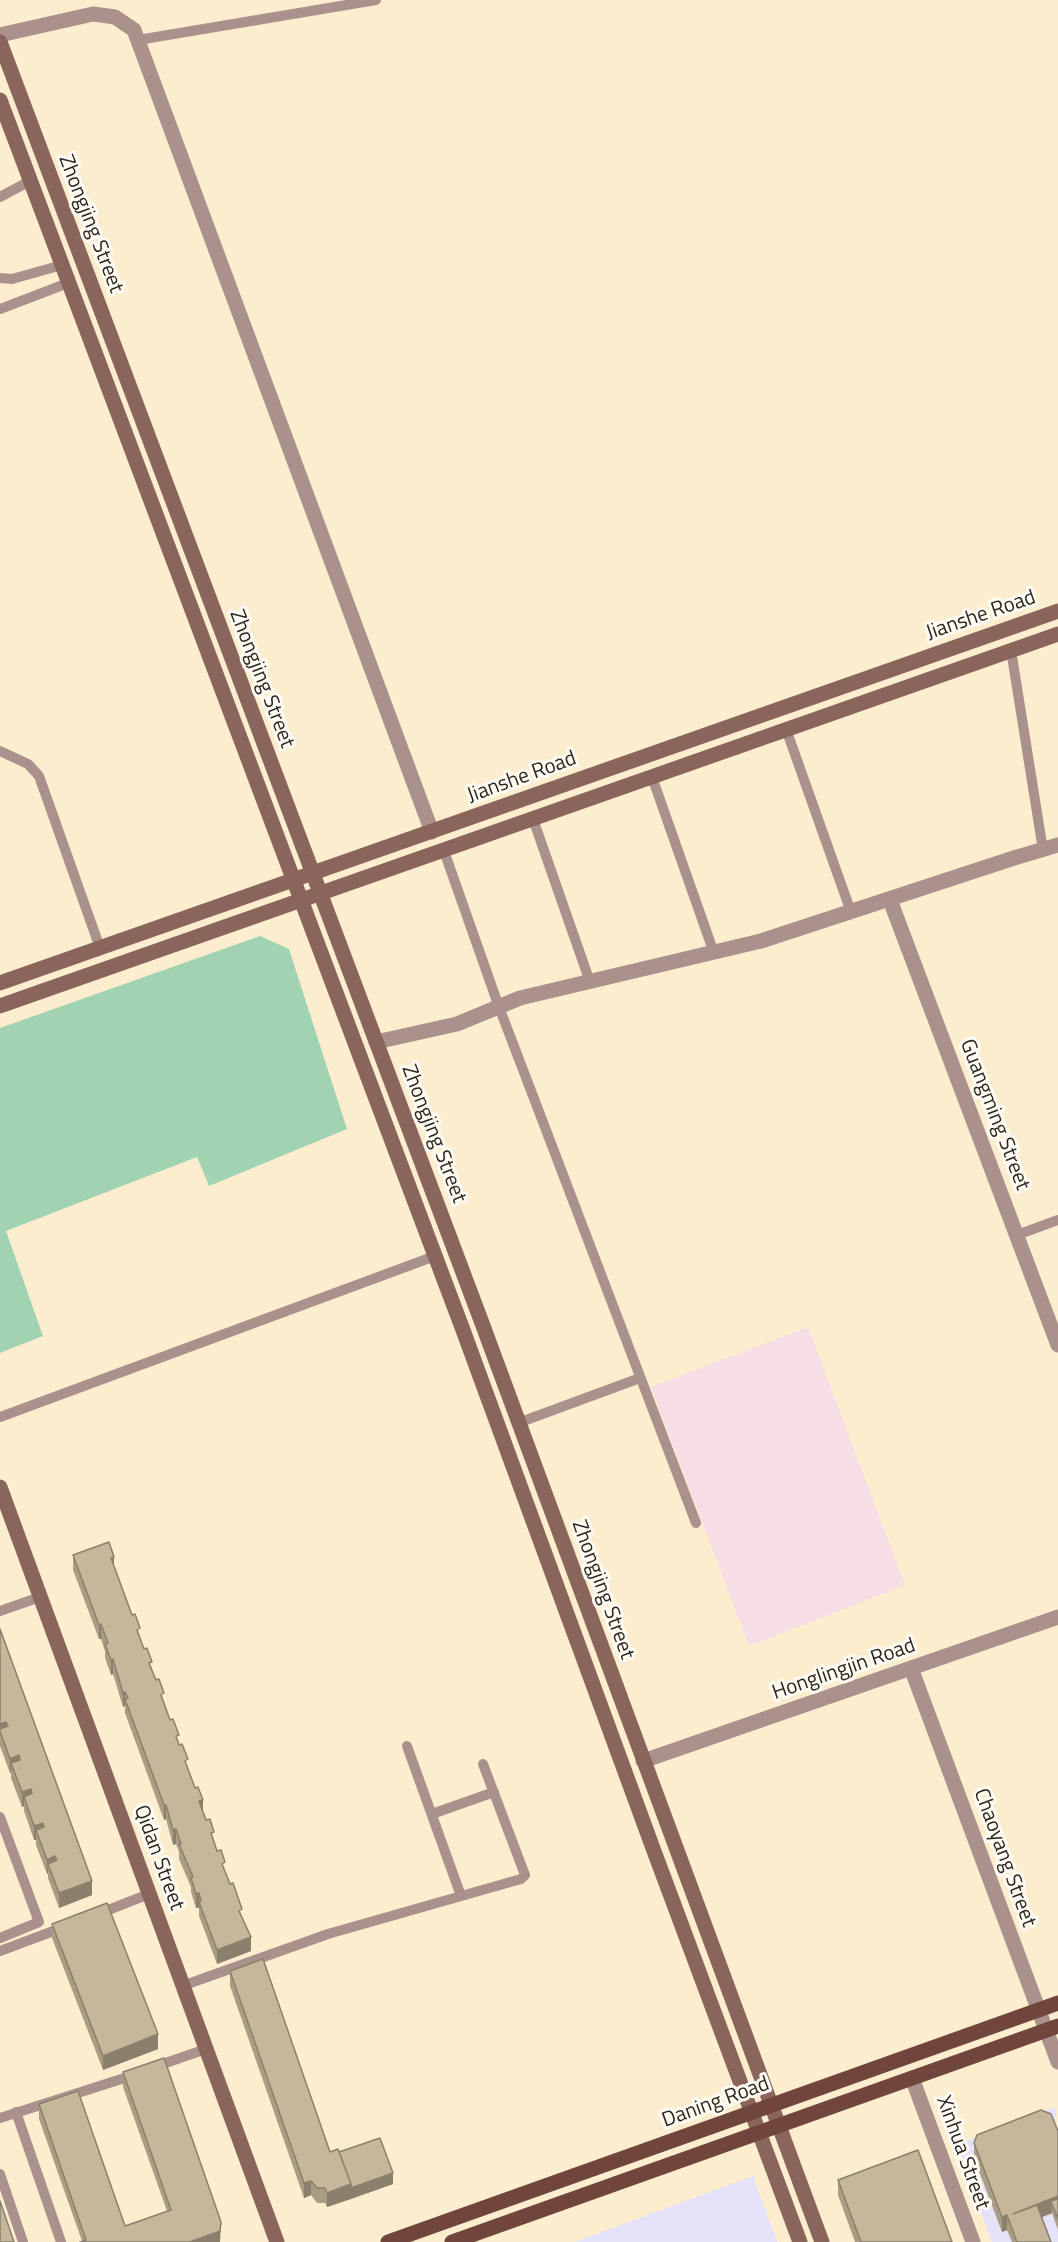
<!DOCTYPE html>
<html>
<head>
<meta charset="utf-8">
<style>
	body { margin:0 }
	canvas { display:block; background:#fcedcf }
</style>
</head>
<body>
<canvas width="1058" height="2242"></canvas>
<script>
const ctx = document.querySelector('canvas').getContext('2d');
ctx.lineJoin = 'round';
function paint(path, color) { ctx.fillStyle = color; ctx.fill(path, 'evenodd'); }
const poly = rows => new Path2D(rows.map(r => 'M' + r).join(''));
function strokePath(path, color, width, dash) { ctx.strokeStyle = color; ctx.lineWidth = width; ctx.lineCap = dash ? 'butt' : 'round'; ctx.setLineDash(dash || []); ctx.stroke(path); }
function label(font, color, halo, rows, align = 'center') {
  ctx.font = font + ' "Titillium Web",sans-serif'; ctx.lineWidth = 6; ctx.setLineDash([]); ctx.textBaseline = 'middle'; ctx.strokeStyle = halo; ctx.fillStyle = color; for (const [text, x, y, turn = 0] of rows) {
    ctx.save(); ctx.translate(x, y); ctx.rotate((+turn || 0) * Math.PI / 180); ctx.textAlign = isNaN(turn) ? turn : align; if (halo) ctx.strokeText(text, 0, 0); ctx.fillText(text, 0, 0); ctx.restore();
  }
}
const commercial = poly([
	[1056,2107,1058,2242,992,2242,956,2145],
	[753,2176,777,2242,575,2242]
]);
const education = poly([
	[808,1327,905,1585,749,1646,651,1387]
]);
const green = poly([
	[260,936,289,949,347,1129,209,1186,197,1157,6,1231,43,1336,0,1353,0,1028]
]);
const service = poly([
	[138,40,376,0],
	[0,197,30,181],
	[0,278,12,279,62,265],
	[0,309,68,283],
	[1011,650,1043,850],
	[786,729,851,912],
	[0,751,28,764,39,776,100,948],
	[652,777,714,953],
	[533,819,590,982],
	[444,851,499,1007,696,1523],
	[1017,1235,1058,1220],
	[0,1417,435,1256],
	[518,1423,640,1378],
	[0,1611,40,1597],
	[407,1746,461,1896],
	[432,1814,494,1792],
	[0,1817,39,1922,0,1938],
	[98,1914,149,1894],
	[0,1951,64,1927],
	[182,1986,328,1934,521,1879,525,1875,483,1764],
	[154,2067,206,2049],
	[16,2112,61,2242],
	[0,2118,137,2074],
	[0,2174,23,2242]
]);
const minor = poly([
	[0,35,93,14,115,17,134,30,432,832],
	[890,900,1058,1345],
	[376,1042,457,1024,520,998,761,941,1014,858,1058,845],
	[911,1668,1058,2062],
	[643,1761,1058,1617],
	[912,2078,973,2242]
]);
const secondary = poly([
	[0,42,482,1323,822,2242],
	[0,100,463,1330,654,1851,800,2242],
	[0,983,1058,611],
	[0,1006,1058,634],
	[0,1487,277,2242]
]);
const primary = poly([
	[388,2242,1058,2003],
	[452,2242,1058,2026]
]);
const wall = poly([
	[73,1555,114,1567,242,1918,251,1951,217,1964,199,1916,199,1908,196,1908,191,1892,191,1887,179,1859,179,1852,176,1844,173,1845,166,1819,164,1820,125,1713,125,1706,123,1707,113,1674,111,1675,105,1658,105,1651,101,1639,99,1639,73,1570],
	[0,1629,92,1895,59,1908,48,1878,48,1874,47,1874,36,1845,36,1840,34,1840,24,1811,24,1806,22,1807,11,1778,11,1773,10,1773,0,1746],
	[52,1924,158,2049,103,2070,52,1938],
	[230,1971,330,2152,339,2152,393,2184,327,2207,325,2203,317,2203,311,2195,304,2198,230,1986],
	[123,2072,221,2237,82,2241,39,2119,39,2104,125,2226,167,2211,123,2087],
	[1058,2131,1058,2230,1052,2213,1042,2217,1051,2242,1012,2242,1007,2230,1002,2232,974,2158,974,2143],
	[838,2180,952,2242,855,2242,838,2195]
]);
const shadedWall = poly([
	[114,1557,114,1571,111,1558],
	[101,1624,101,1639,99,1639,99,1625],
	[113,1659,113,1674,111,1675,111,1660],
	[125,1692,125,1706,123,1707,123,1693],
	[6,1722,6,1736,0,1731,0,1724],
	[19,1755,19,1770,11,1763,11,1773,10,1773,10,1759],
	[31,1789,31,1804,24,1797,24,1806,22,1807,22,1792],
	[203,1800,203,1814,199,1801],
	[164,1805,166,1805,166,1819,164,1820],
	[43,1823,43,1837,36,1830,36,1840,34,1840,34,1826],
	[176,1829,176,1844,173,1845,173,1830],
	[55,1856,55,1871,48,1864,48,1874,47,1874,47,1860],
	[92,1881,92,1895,59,1908,59,1893],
	[199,1893,199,1908,196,1908,196,1894],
	[251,1937,251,1951,217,1964,217,1950],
	[158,2034,158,2049,103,2070,103,2056],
	[393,2173,393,2184,351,2199,351,2188],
	[311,2181,311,2195,304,2198,304,2183],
	[351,2184,351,2199,327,2207,327,2193],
	[1058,2196,1058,2211,1051,2201,1052,2213,1013,2229,1013,2214],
	[1007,2215,1007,2230,1002,2232,1002,2217],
	[221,2222,220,2242,190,2242]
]);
const building = poly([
	[109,1542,114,1557,111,1558,132,1615,135,1614,140,1628,137,1630,144,1649,147,1648,152,1662,149,1663,156,1680,159,1679,164,1693,161,1695,170,1720,173,1719,179,1735,176,1736,179,1745,182,1744,188,1759,185,1761,195,1788,198,1787,203,1800,199,1801,206,1820,210,1819,214,1832,211,1833,217,1851,221,1850,225,1862,222,1864,230,1884,233,1883,242,1909,239,1911,251,1937,217,1950,199,1902,201,1901,199,1893,196,1894,191,1878,193,1877,179,1844,181,1844,176,1829,173,1830,166,1805,164,1805,125,1699,128,1698,125,1692,123,1693,113,1659,111,1660,105,1644,108,1643,101,1624,99,1625,73,1555,109,1542],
	[0,1629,92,1881,59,1893,48,1864,57,1860,55,1856,47,1860,36,1830,44,1827,43,1823,34,1826,24,1797,32,1793,31,1789,22,1792,11,1763,20,1760,19,1755,10,1759,0,1731,0,1729,8,1726,6,1722,0,1724,0,1629],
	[107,1903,158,2034,103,2056,52,1924,107,1903],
	[263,1959,330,2152,338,2149,351,2184,327,2193,325,2188,317,2188,311,2181,304,2183,230,1971,263,1959],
	[164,2058,221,2222,220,2231,190,2242,80,2242,86,2240,39,2104,78,2091,125,2226,171,2210,123,2072,164,2058],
	[1041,2110,1051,2114,1058,2131,1058,2196,1013,2214,1037,2205,1051,2242,1017,2242,1007,2215,1002,2217,974,2143,977,2135,1041,2110],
	[380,2138,393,2173,351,2188,351,2184,339,2152,380,2138],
	[918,2150,952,2242,861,2242,838,2180,918,2150],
	[1058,2199,1058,2219,1051,2201,1058,2199],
	[0,2201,14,2242,0,2242,0,2201]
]);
const streetNames = [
	["Zhongjing Street",90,224,69],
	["Jianshe Road",981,616,-19],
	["Zhongjing Street",261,679,69],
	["Jianshe Road",522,778,-20],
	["Guangming Street",994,1115,69],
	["Zhongjing Street",433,1134,69],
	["Zhongjing Street",602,1590,70],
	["Honglingjin Road",844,1670,-19],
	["Qidan Street",158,1858,70],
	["Chaoyang Street",1004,1858,70],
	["Daning Road",716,2103,-20],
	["Xinhua Street",962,2153,70]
];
paint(commercial, '#e4e1f8');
paint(education, '#f6dde6');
paint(green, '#a1d3b2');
strokePath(service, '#ab918b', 10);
strokePath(minor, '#ab918b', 15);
strokePath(secondary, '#89655b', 15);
strokePath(primary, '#70453b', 15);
paint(wall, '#aa9d84');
paint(shadedWall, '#8b806c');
paint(building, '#c6b79a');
strokePath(building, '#8b806c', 1.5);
label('21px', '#2d271c', '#fefbf5', streetNames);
</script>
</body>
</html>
